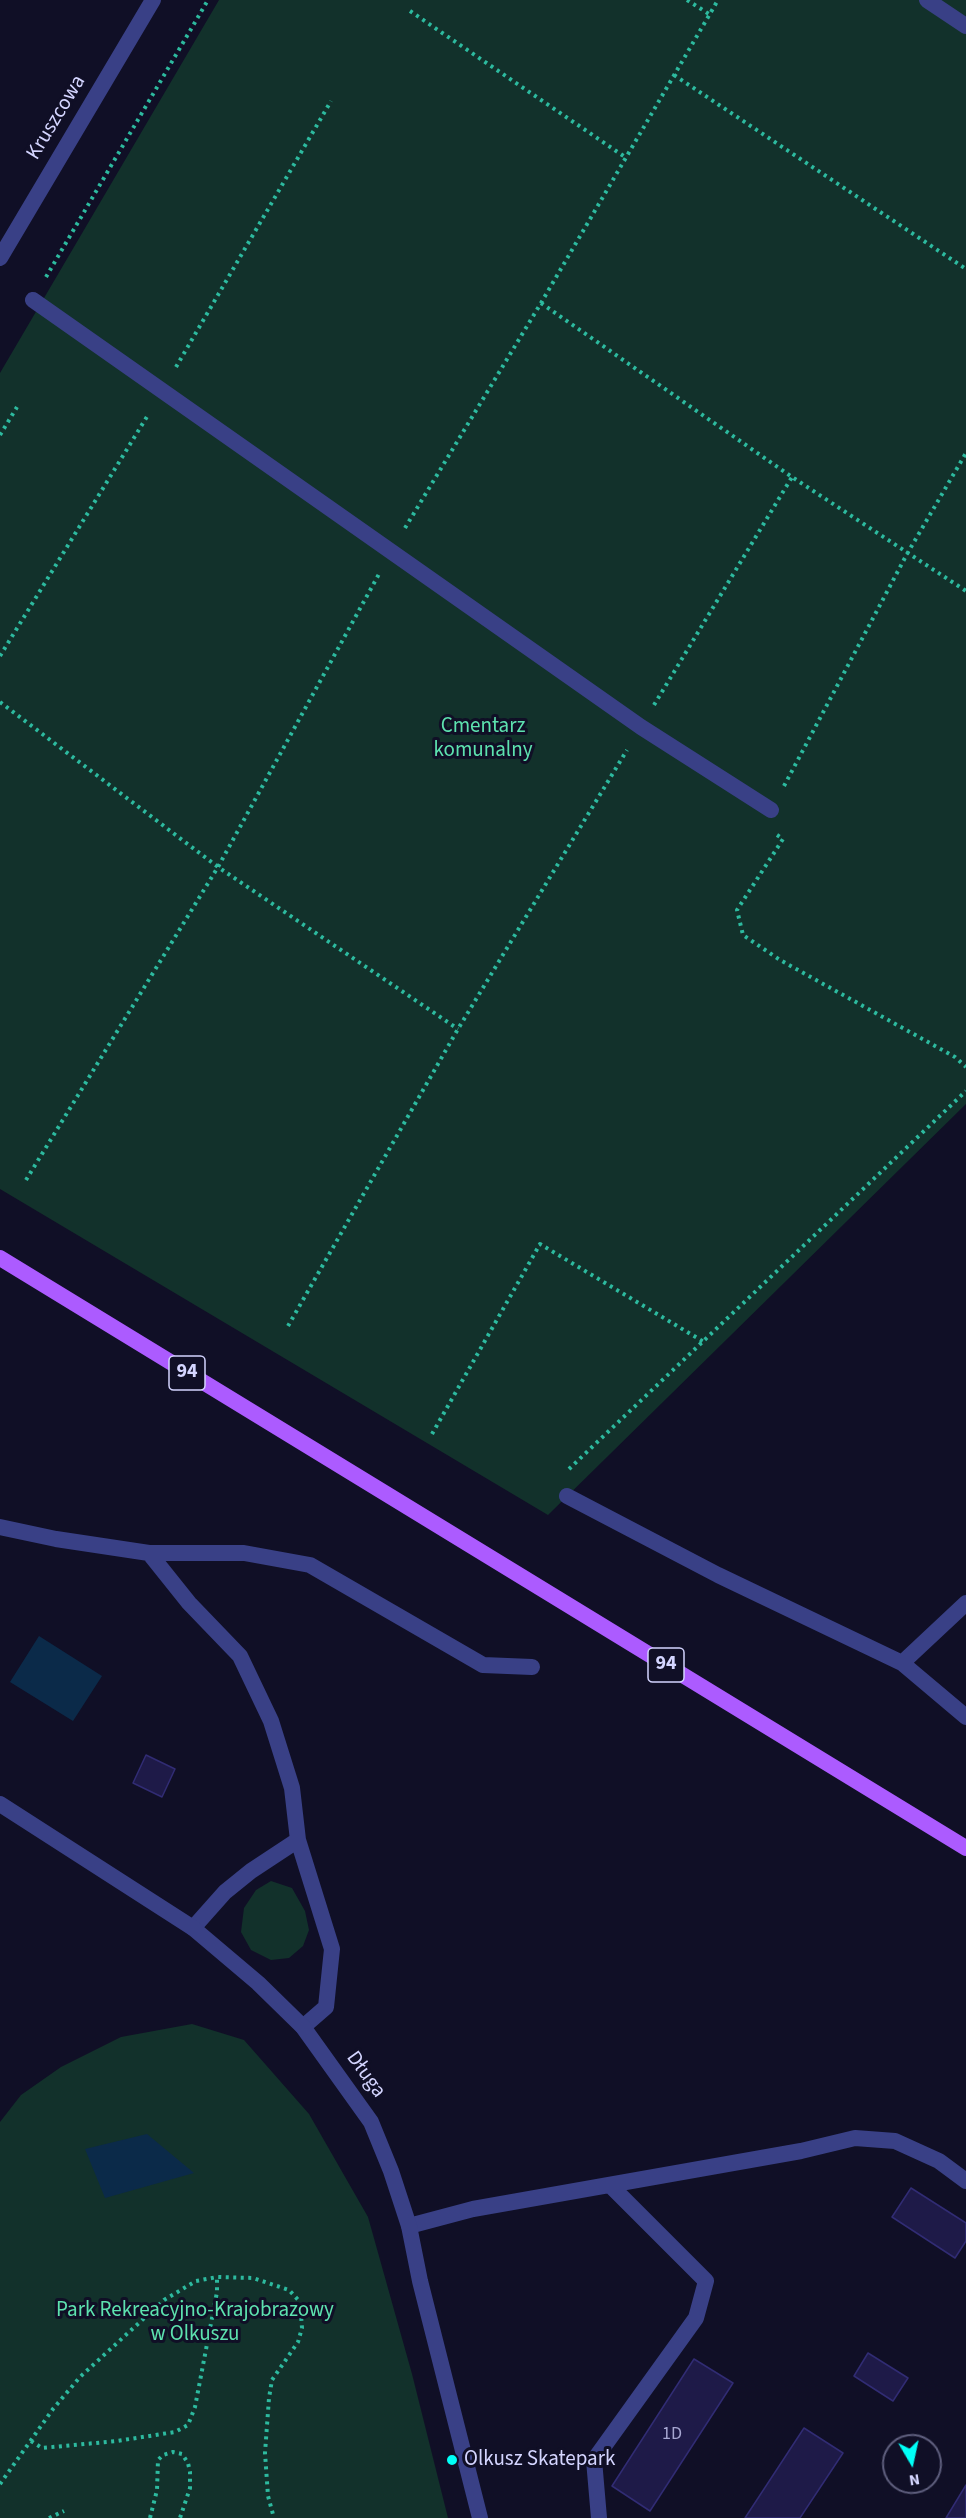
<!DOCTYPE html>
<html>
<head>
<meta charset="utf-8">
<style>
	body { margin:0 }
	#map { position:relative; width:966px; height:2518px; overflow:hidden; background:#100f26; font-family:"Source Sans 3",sans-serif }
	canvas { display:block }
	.north { position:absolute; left:882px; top:2434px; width:60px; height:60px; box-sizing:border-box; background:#100f26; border:2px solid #5e5e7d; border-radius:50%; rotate:171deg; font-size:16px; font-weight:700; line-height:24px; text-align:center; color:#d4d5ff }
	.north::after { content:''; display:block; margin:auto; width:21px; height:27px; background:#00fff7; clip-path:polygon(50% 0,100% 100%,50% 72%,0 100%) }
</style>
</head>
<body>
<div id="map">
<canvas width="966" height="2518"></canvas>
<div class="north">N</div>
</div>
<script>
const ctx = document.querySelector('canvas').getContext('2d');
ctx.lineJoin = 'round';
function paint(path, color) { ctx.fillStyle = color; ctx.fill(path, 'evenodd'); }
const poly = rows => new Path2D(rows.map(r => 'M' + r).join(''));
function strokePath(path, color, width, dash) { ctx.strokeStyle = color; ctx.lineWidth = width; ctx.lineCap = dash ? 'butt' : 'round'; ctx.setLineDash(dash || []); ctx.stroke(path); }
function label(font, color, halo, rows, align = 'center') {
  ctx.font = font + ' "Source Sans 3",sans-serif'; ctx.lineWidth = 6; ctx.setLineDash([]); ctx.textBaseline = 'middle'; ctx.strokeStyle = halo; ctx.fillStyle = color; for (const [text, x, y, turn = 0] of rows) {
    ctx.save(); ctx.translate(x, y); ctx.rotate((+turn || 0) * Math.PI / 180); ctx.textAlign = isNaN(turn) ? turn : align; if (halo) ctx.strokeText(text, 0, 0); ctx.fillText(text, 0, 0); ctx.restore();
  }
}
const green = poly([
	[219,0,966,0,966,1104,548,1515,0,1189,0,373],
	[271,1881,292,1888,305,1911,309,1930,303,1946,289,1958,271,1960,251,1950,241,1932,244,1908,256,1890],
	[192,2024,244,2040,309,2114,368,2217,412,2374,448,2518,0,2518,0,2122,21,2095,61,2067,121,2037]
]);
const water = poly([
	[39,1636,102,1676,73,1721,10,1682],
	[147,2134,194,2173,105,2198,85,2149]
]);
const building = poly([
	[146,1755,175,1769,162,1797,133,1783,146,1755],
	[911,2188,966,2223,966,2241,955,2258,892,2217,911,2188],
	[868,2353,908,2378,893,2401,854,2376,868,2353],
	[694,2359,733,2383,650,2511,612,2486,694,2359],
	[804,2428,843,2453,800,2518,745,2518,804,2428],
	[966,2485,966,2518,946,2518,966,2485]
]);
const path = poly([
	[687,0,709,14],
	[410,11,625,157],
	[674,75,966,269],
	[46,277,208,0],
	[541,303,792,477,966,591],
	[176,367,331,101],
	[0,435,17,407],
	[405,528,541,303,718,0],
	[0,656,148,415],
	[0,702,218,867,458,1029],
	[654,705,792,477],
	[784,786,907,554,966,453],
	[777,835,783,839,737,910,743,935,780,960,955,1057,966,1067],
	[26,1180,218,867,379,574],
	[288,1326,458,1029,627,750],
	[432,1434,540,1244,704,1342],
	[569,1469,966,1091],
	[31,2441,42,2448,117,2441,175,2432,188,2425,195,2407,217,2292,217,2277],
	[0,2484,53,2409,80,2377,164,2300,196,2281,217,2277,253,2278,289,2290,300,2302,302,2328,298,2342,272,2380,269,2398,265,2453,268,2496,274,2518],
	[49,2518,64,2511],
	[150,2518,157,2490,158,2460,163,2455,173,2452,182,2454,188,2463,190,2472,190,2488,180,2518]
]);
const service = poly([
	[567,1496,718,1575,902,1663,966,1717],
	[0,1527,56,1539,149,1553,189,1603,240,1656,271,1721,292,1788,298,1840,332,1949,326,2007,303,2027],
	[149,1553,244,1553,310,1565,483,1665,532,1667],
	[902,1663,966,1603],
	[193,1928,225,1892,251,1871,298,1840],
	[409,2226,473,2209,801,2151,855,2138,895,2141,939,2161,966,2181],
	[599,2518,594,2460,696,2318,706,2281,610,2185]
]);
const pedestrian = poly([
	[927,0,966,26],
	[33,300,641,727,771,810]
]);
const minor = poly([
	[0,258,153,0]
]);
const tertiary = poly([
	[0,1804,193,1928,258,1983,303,2027,371,2122,391,2171,409,2226,420,2281,480,2518]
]);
const primary = poly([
	[0,1258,966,1848]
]);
const markers = [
	[452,2460,6,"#00fff7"]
];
const numberNames = [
	["1D",672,2435]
];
const shields = [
	[187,1373,36],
	[666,1665,36]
];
const shieldNames = [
	["94",187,1373],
	["94",666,1665]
];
const streetNames = [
	["Kruszcowa",57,118,-59],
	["Długa",365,2075,54]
];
const parkNames = [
	["Cmentarz",483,727],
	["komunalny",483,751],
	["Park Rekreacyjno-Krajobrazowy",195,2311],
	["w Olkuszu",195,2335]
];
const poiNames = [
	["Olkusz Skatepark",464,2460]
];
paint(green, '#12312b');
paint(water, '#0b2a49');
paint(building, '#1e1a48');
strokePath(building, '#312c74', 1.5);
strokePath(path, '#2dba9f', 4, [3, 4.5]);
strokePath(service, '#394086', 16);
strokePath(pedestrian, '#394086', 16);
strokePath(minor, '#394086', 16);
strokePath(tertiary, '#394086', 16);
strokePath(primary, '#ac5bff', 16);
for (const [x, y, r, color] of markers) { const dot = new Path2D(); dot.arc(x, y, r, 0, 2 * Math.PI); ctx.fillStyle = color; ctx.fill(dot); strokePath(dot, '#100f26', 2); }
label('18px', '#a6a6d1', null, numberNames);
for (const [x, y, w] of shields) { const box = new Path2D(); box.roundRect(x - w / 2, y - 17, w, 34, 4.5); ctx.fillStyle = '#100f26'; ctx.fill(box); strokePath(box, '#d4d5ff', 1.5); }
label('bold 20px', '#d4d5ff', null, shieldNames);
label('21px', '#d4d5ff', '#100f26', streetNames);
label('21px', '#5de2af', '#100f26', parkNames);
label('21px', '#d4d5ff', '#100f26', poiNames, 'left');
</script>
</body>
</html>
